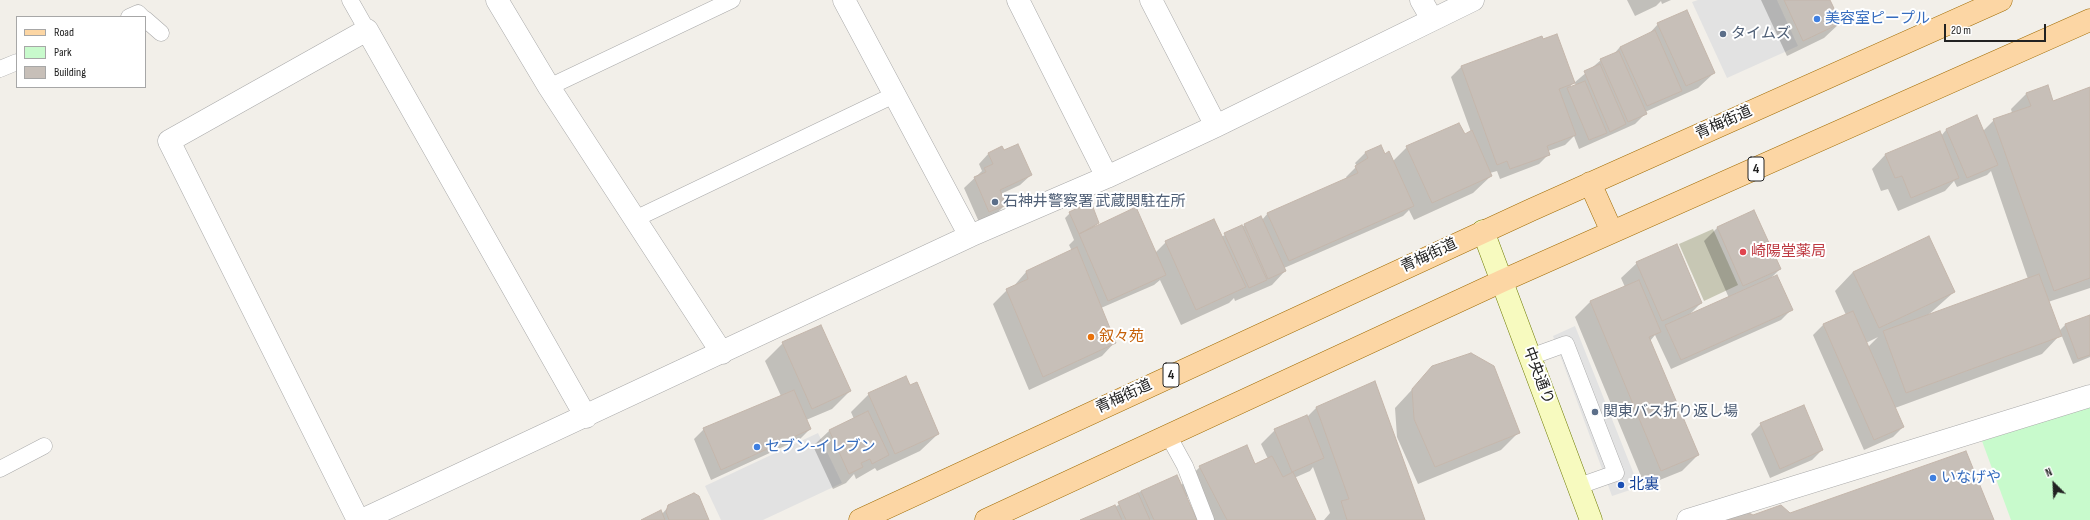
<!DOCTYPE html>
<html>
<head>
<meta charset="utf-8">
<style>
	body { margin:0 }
	#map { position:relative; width:2090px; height:520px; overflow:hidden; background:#f2efe9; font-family:"Sofia Sans Condensed",sans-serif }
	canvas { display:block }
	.legend { position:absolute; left:16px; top:16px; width:130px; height:72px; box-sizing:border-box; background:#fff; border:1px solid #a7a7a7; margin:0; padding:5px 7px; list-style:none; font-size:12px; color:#222 }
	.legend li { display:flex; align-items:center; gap:8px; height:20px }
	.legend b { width:20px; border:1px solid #a7a7a7 }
	.north { position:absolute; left:2034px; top:464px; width:40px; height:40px; -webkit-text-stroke:3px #fff; paint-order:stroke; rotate:336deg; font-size:11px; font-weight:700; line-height:16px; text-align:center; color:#222 }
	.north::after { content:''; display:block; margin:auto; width:14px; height:18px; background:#222; clip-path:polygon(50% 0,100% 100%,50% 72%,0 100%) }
	.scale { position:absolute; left:1944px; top:24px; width:102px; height:18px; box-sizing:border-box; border:2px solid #222; border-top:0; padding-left:5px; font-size:12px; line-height:14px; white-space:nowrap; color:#222; -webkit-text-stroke:3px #fff; paint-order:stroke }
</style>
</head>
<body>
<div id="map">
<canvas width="2090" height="520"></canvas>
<ul class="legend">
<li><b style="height:5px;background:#fcd6a4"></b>Road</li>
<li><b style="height:11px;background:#c8facc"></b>Park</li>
<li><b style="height:11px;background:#c7bfb8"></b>Building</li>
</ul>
<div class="north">N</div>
<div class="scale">20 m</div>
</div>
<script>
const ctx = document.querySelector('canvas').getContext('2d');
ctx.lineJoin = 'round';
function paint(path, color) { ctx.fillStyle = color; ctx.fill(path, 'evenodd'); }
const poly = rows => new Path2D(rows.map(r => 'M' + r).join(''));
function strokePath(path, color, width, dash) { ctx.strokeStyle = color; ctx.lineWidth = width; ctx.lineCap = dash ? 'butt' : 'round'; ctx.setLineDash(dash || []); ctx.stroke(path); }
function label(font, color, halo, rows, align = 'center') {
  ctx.font = font + ' "Sofia Sans Condensed","Noto Sans JP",sans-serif'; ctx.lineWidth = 4; ctx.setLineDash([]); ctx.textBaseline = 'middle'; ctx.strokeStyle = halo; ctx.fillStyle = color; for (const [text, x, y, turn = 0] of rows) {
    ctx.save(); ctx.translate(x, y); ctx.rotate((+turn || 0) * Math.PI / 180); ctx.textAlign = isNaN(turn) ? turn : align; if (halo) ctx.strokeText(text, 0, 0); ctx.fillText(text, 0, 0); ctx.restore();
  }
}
const construction = poly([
	[1713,229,1738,285,1704,301,1679,244]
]);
const park = poly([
	[2090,407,2090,520,2011,520,1982,441]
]);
const parking = poly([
	[1698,0,1777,0,1798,46,1727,78,1692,2],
	[1575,326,1639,487,1612,496,1553,336],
	[818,433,842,483,763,520,721,520,705,486]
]);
const shadow = poly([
	[1627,0,1671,0,1662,4,1661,1,1656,6,1635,16],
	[1761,0,1829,0,1840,23,1824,38,1787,56],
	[1658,24,1714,73,1698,88,1645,112,1645,114,1635,124,1579,149,1574,136,1565,145,1548,151,1549,154,1539,164,1500,179,1497,171,1490,173,1491,176,1473,193,1414,220,1409,210,1403,216,1284,268,1285,271,1272,285,1235,301,1234,298,1229,303,1181,325,1160,280,1154,285,1101,308,1115,342,1102,356,1029,390,993,304,1007,290,1013,287,1026,272,1072,251,1069,245,1074,240,1065,218,1070,213,1098,223,1093,228,1155,253,1166,242,1221,237,1261,217,1262,220,1268,213,1347,179,1346,177,1357,166,1355,163,1365,153,1384,155,1393,161,1407,147,1465,135,1471,132,1451,77,1461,67,1541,37,1574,83,1601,60,1613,55,1620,47,1648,35],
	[1574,82,1576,85,1568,89],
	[2090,88,2090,288,2048,302,2059,331,2065,325,2090,316,2090,357,2073,364,2061,334,2042,354,1895,408,1903,427,1893,437,1864,450,1813,335,1823,325,1846,315,1835,291,1853,272,1954,292,1927,316,2028,279,1991,171,1987,175,1957,187,1954,181,1945,191,1898,211,1888,189,1881,191,1872,169,1885,155,1939,132,1941,136,1946,130,1983,131,1994,120,2012,113,2011,109,2026,94,2052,102],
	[1878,337,1868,347,1866,343],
	[989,153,1031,175,1020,185,1001,194,1005,205,995,215,979,222,964,188,982,171,979,164],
	[1754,211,1780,269,1769,280,1791,310,1781,320,1671,369,1655,335,1650,341,1698,455,1682,471,1645,486,1575,317,1591,301,1625,287,1621,278,1637,263,1701,303,1687,317,1729,298,1704,241,1717,228],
	[783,343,850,391,832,409,806,420,810,429,800,439,711,480,694,439,704,429,781,396,765,361],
	[1433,367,1519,432,1501,450,1418,484,1397,437,1395,408],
	[1375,382,1424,520,1324,520,1330,513,1313,467,1310,471,1294,478,1315,520,1200,520,1187,496,1185,496,1196,520,1083,520,1115,507,1141,491,1180,486,1200,467,1255,466,1268,459,1261,444,1275,430,1306,418,1316,408],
	[910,386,938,434,920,451,877,471,875,468,856,479,854,474,846,483,833,489,813,446,829,431,854,419,851,412,869,394],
	[1761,424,1822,450,1812,460,1770,478,1751,434],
	[669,506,708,520,643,520,662,514]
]);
const building = poly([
	[1784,0,1830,0,1841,23,1803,41,1784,0],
	[1687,10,1715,73,1686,86,1657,23,1687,10],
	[1655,30,1682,91,1647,106,1620,47,1655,30],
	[1557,34,1575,83,1559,89,1576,135,1547,146,1550,155,1510,169,1507,161,1497,165,1461,66,1542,36,1543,39,1557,34],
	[1619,51,1647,114,1628,122,1600,59,1619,51],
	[1600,64,1626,124,1610,132,1584,71,1600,64],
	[1585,81,1607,133,1589,140,1567,88,1585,81],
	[2048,85,2053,101,2090,87,2090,278,2054,291,1993,119,2031,106,2026,93,2048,85],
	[1977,115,1998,165,1967,178,1946,129,1977,115],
	[1459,123,1465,134,1472,130,1492,176,1432,203,1406,146,1459,123],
	[1940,131,1959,178,1911,198,1902,176,1895,178,1885,154,1940,131],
	[1018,144,1032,175,1000,190,1006,205,989,212,974,177,986,172,984,168,993,164,988,153,1002,146,1004,150,1018,144],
	[1381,145,1385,154,1389,151,1414,206,1289,261,1267,213,1358,173,1355,166,1368,158,1365,152,1381,145],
	[1091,202,1099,223,1079,234,1069,212,1091,202],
	[1136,207,1166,275,1108,301,1079,234,1136,207],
	[1754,210,1781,269,1743,286,1717,227,1754,210],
	[1261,216,1286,271,1268,279,1244,224,1261,216],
	[1214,219,1246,287,1196,310,1165,241,1214,219],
	[1242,225,1267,280,1249,288,1224,233,1242,225],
	[1929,236,1955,292,1879,328,1853,272,1929,236],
	[1677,244,1702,303,1662,321,1636,262,1677,244],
	[1077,247,1116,343,1043,377,1006,289,1028,279,1026,271,1077,247],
	[2039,274,2062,336,1906,393,1883,331,2039,274],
	[1777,275,1793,310,1681,360,1665,325,1777,275],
	[1639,280,1661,332,1649,337,1699,455,1661,471,1590,301,1639,280],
	[1853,311,1904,427,1874,440,1823,324,1853,311],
	[2090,315,2090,355,2078,359,2065,324,2090,315],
	[821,325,851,391,812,409,782,342,821,325],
	[1471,353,1494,366,1520,433,1435,467,1414,419,1412,389,1432,366,1471,353],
	[906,376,910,385,917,382,939,434,895,454,868,393,906,376],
	[1375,381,1425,520,1347,520,1341,501,1349,499,1316,407,1375,381],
	[794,390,811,429,721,470,703,428,794,390],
	[1804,405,1823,450,1780,469,1760,423,1804,405],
	[868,411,889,455,872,464,870,459,861,463,863,467,849,474,829,430,868,411],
	[1307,415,1324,458,1292,472,1274,429,1307,415],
	[1247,445,1255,464,1272,456,1283,477,1293,472,1316,520,1227,520,1199,466,1247,445],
	[1966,451,1994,520,1723,520,1747,512,1753,515,1781,505,1790,513,1966,451],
	[1177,475,1197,520,1154,520,1141,491,1177,475],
	[694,493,699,496,709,520,669,520,666,512,668,505,694,493],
	[1138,493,1150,520,1126,520,1118,502,1138,493],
	[1115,505,1122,520,1080,520,1115,505],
	[661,510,665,520,641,520,661,510]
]);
const lane = poly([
	[350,0,367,30],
	[129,17,138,13,142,17],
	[145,19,161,33],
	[0,69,17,62],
	[549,87,732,0],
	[635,219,894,95],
	[1530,357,1566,344,1616,473,1579,486],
	[1168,435,1185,466,1206,520],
	[0,469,44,446]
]);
const street = poly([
	[497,0,549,87,722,353],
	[844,0,970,236],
	[1018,0,1107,177],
	[1151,0,1216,126],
	[1421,0,1432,19],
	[358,520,169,141,367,30,586,417],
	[362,520,970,236,1107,177,1216,126,1473,0],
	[1688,520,2090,396]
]);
const secondary = poly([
	[1483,231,1591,520]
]);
const primary = poly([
	[1590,183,1612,232],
	[860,520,1531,210,2001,0],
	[986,520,1502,281,2090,20]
]);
const markers = [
	[1817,19,4,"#3f7fe0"],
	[1723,34,4,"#5c6f8a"],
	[995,202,4,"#5c6f8a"],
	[1743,252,4,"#e0444e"],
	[1091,337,4,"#e8710a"],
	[1595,412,4,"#5c6f8a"],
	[757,447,4,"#3f7fe0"],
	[1933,478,4,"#3f7fe0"],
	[1621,485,4,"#1a4fb4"]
];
const shields = [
	[1756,169,16],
	[1171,375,16]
];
const shieldNames = [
	["4",1756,169],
	["4",1171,375]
];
const shopNames = [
	["美容室ピープル",1825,19],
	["セブン-イレブン",765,447],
	["いなげや",1941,478]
];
const serviceNames = [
	["タイムズ",1731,34],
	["石神井警察署 武蔵関駐在所",1003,202],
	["関東バス折り返し場",1603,412]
];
const streetNames = [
	["青梅街道",1724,123,-24],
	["青梅街道",1429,256,-25],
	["中央通り",1538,376,69],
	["青梅街道",1124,397,-25]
];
const healthNames = [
	["崎陽堂薬局",1751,252]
];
const foodNames = [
	["叙々苑",1099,337]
];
const transitNames = [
	["北裏",1629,485]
];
paint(construction, '#c7c7b4');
paint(park, '#c8facc');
paint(parking, '#e2e2e2');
paint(shadow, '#0003');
paint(building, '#c7bfb8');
strokePath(building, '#c4b6ab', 1);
strokePath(lane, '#a9a9a9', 17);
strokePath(street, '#a9a9a9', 23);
strokePath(secondary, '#707d05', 23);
strokePath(primary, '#a06b00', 23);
strokePath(lane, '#fff', 16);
strokePath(street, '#fff', 22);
strokePath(secondary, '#f7fabf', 22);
strokePath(primary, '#fcd6a4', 22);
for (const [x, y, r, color] of markers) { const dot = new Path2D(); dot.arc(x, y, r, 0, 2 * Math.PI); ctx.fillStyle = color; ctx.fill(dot); strokePath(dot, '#fff', 1.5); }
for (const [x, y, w] of shields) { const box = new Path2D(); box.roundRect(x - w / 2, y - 12, w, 24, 3); ctx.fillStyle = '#fff'; ctx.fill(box); strokePath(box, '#222', 1); }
label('bold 14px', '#222', null, shieldNames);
label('15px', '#366cbe', '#fff', shopNames, 'left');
label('15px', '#4e5e75', '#fff', serviceNames, 'left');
label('15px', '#222', '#fff', streetNames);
label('15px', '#be3a42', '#fff', healthNames, 'left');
label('15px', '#c56008', '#fff', foodNames, 'left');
label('15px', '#164399', '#fff', transitNames, 'left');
</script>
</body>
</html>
